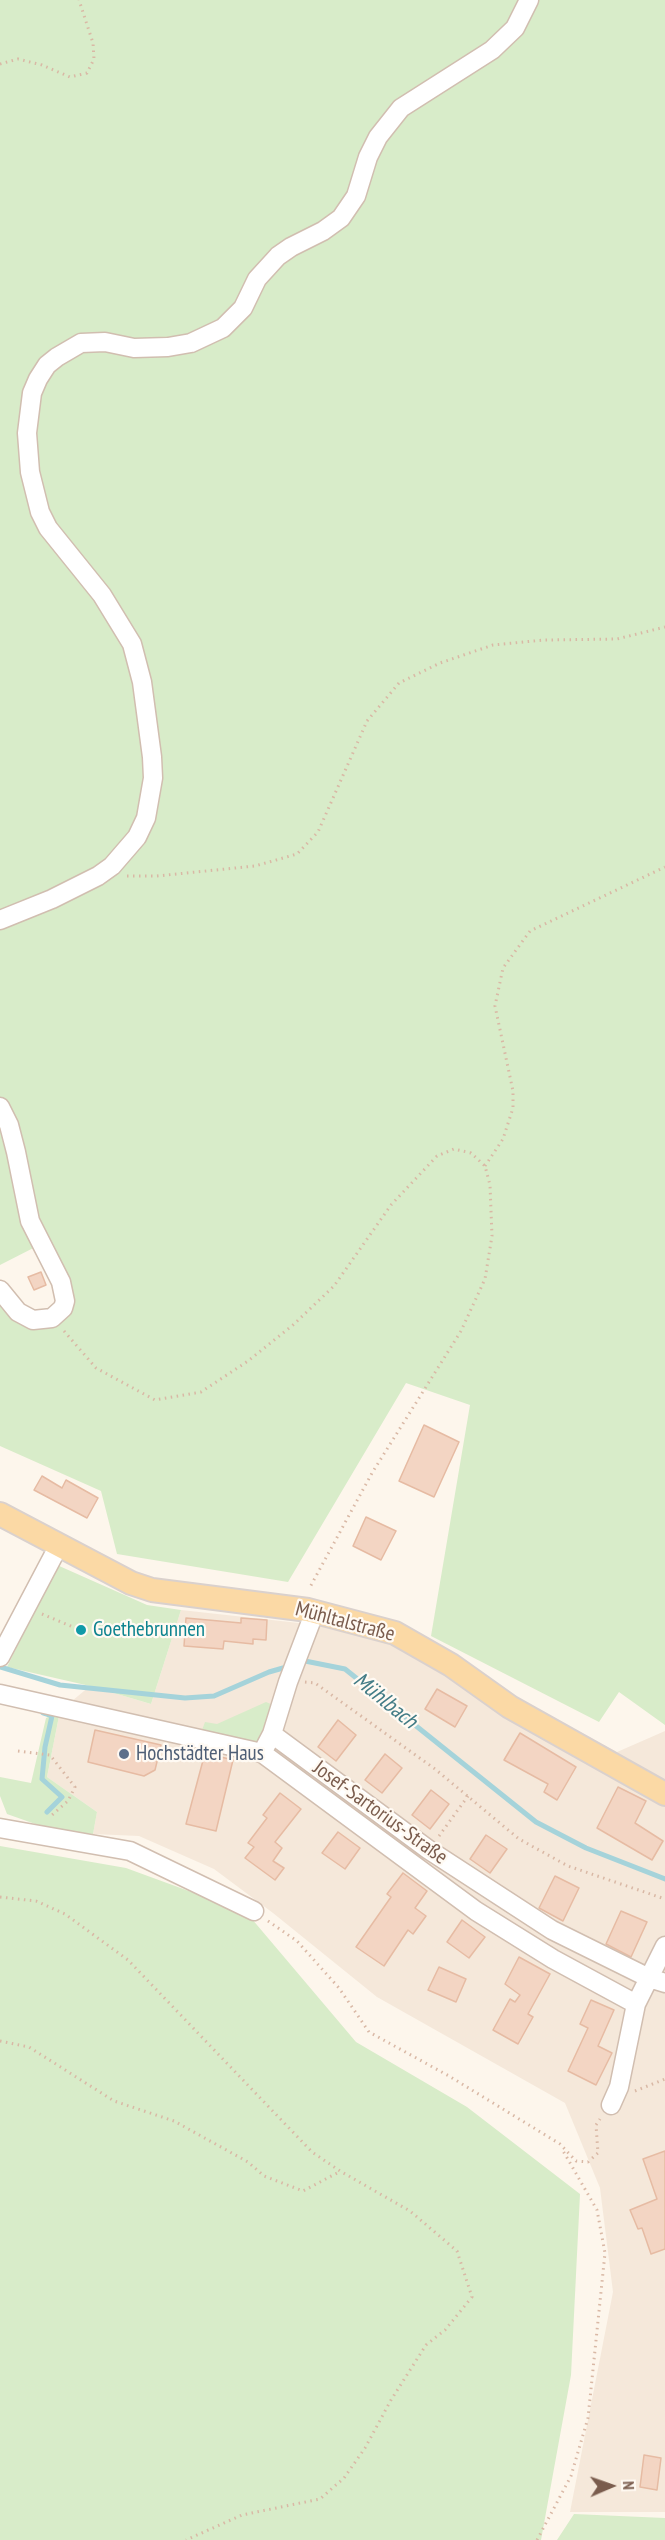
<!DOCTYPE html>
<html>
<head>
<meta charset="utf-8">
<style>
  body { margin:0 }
  #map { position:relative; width:665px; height:2540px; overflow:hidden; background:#fdf6ec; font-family:"PT Sans Narrow",sans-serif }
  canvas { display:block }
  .north { position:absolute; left:581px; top:2456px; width:60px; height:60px; -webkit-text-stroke:4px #fffaf3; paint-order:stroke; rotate:88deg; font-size:16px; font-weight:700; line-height:24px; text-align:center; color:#7a5c4d }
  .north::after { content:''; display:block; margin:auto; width:21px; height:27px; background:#7a5c4d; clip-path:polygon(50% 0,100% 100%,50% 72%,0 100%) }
</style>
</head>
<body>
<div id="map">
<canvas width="665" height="2540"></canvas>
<div class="north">N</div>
</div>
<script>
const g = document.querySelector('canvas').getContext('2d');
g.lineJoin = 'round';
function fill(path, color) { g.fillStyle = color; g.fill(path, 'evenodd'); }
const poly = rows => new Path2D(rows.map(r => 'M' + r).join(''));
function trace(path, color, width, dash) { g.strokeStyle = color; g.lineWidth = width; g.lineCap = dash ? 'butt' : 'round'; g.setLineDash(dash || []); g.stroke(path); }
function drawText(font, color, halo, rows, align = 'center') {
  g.font = font + ' "PT Sans Narrow",sans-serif'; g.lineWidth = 4.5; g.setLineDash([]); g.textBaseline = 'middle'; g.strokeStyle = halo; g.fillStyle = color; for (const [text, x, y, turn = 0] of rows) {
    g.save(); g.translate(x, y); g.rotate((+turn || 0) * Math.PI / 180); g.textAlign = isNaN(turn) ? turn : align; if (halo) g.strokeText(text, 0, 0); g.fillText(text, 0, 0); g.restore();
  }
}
fill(poly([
  [181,1610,317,1625,439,1655,617,1752,665,1731,665,2512,570,2512,613,2292,600,2188,565,2103,377,1997,273,1913,214,1869,139,1836,93,1834,97,1812,47,1777,60,1711,90,1686,151,1704]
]), '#f5e8da');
fill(poly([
  [0,0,665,0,665,1725,619,1692,599,1722,431,1636,470,1405,406,1383,288,1582,117,1554,101,1491,0,1446,0,1304,13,1318,32,1329,56,1326,71,1312,49,1240,0,1265],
  [57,1565,147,1605,181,1610,151,1704,90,1686,7,1667],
  [266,1702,273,1705,262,1741,256,1747,201,1733,205,1722,217,1724],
  [60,1711,47,1777,97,1812,93,1834,55,1831,7,1814,0,1796,0,1777,31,1783,46,1718],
  [0,1846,126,1868,246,1912,356,2042,467,2107,580,2194,571,2375,541,2540,0,2540],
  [574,2514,665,2518,665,2540,557,2540]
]), '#d8ecc9');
trace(poly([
  [299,1663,305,1661,345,1669,536,1822,586,1848,665,1879],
  [0,1667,60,1685,185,1698,214,1696,269,1672,290,1666],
  [43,1713,52,1716,45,1747,42,1779,62,1797,47,1812]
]), '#a5d3da', 5);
const building = poly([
  [41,1272,46,1285,34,1290,28,1277,41,1272],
  [424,1425,459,1442,434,1497,399,1481,424,1425],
  [42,1476,62,1488,66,1480,98,1498,87,1518,34,1490,42,1476],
  [366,1517,396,1531,381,1560,353,1546,366,1517],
  [186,1618,241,1623,241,1618,267,1620,266,1640,253,1639,253,1644,224,1641,223,1649,184,1646,186,1618],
  [437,1689,467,1706,455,1727,425,1709,437,1689],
  [338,1720,356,1735,336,1761,318,1747,338,1720],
  [95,1730,161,1745,155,1770,144,1776,88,1762,95,1730],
  [520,1733,576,1767,557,1800,544,1792,548,1784,504,1760,520,1733],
  [205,1753,233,1760,216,1831,186,1824,205,1753],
  [385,1754,402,1768,382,1793,365,1780,385,1754],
  [618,1787,646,1801,635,1823,663,1841,652,1860,597,1828,618,1787],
  [431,1790,449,1804,430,1829,412,1815,431,1790],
  [280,1793,301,1809,275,1842,282,1848,273,1861,284,1868,275,1880,245,1858,254,1847,248,1843,267,1818,263,1815,280,1793],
  [338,1832,360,1848,345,1869,322,1853,338,1832],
  [486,1835,507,1849,490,1873,470,1859,486,1835],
  [403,1873,427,1891,415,1908,426,1916,413,1934,408,1930,384,1966,356,1947,391,1897,387,1894,403,1873],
  [555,1876,579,1888,563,1921,539,1908,555,1876],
  [621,1911,647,1922,631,1957,606,1944,621,1911],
  [462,1920,485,1937,469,1958,447,1942,462,1920],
  [519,1957,550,1974,528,2014,533,2017,518,2044,493,2030,510,1999,515,2002,520,1995,505,1984,519,1957],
  [439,1967,466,1979,456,2002,428,1990,439,1967],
  [591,2000,614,2010,598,2046,612,2053,596,2085,568,2071,588,2028,580,2024,591,2000],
  [665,2151,665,2249,651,2254,642,2228,638,2229,630,2210,657,2199,643,2159,665,2151],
  [644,2455,661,2458,657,2490,640,2487,644,2455]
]);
fill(building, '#f3d5c3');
trace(building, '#e6bba3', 1.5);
const minor = poly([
  [0,920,52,899,98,876,112,866,137,837,146,818,153,778,152,757,142,682,132,644,102,595,48,528,40,512,30,472,27,433,32,393,38,379,47,365,57,357,81,343,105,342,134,348,168,347,191,343,223,328,243,308,257,279,278,256,291,247,323,231,341,218,356,196,368,157,378,137,401,108,492,50,515,28,529,0],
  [0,1107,9,1125,16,1152,30,1221,61,1282,65,1301,63,1308,52,1318,33,1320,18,1312,0,1290],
  [0,1657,59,1545],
  [0,1694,262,1753,272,1734,288,1682,315,1611],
  [272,1734,429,1850,552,1930,649,1978,665,1983],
  [262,1753,476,1911,553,1959,636,2004],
  [0,1828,130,1851,254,1911],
  [611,2105,619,2087,636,2004,665,1946]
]);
const major = poly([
  [0,1514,131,1583,152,1590,308,1610,395,1633,451,1665,510,1707,665,1794]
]);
trace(minor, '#d1beb0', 21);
trace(major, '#dad1cd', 26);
trace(poly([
  [0,64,18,59,42,65,70,77,87,73,94,59,93,43,79,0],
  [127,876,157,876,255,866,297,854,318,832,367,721,399,683,440,663,493,645,544,640,617,639,665,627],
  [485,1166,503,1139,513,1108,513,1091,495,1006,503,968,530,931,665,867],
  [64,1331,96,1368,155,1400,201,1392,248,1361,293,1325,334,1286,391,1205,437,1156,454,1149,471,1153,485,1166,490,1185,492,1236,485,1279,461,1331,372,1473,309,1589],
  [42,1614,73,1627],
  [305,1682,315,1683,435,1769,519,1839,568,1866,665,1899],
  [18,1751,50,1755,75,1787,68,1801,52,1815],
  [439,1836,468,1796],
  [0,1897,36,1901,65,1914,128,1960,312,2152,340,2171,410,2211,457,2251,472,2297,445,2330,426,2345,391,2400,365,2448,344,2478,320,2499,242,2515,186,2540],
  [268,1921,297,1941,339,1988,369,2032,449,2076,560,2144,576,2161,588,2162,598,2153,596,2125,600,2119],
  [0,2041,29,2047,114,2101,174,2121,248,2162,264,2176,303,2191,339,2172],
  [635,2091,665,2079],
  [537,2540,571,2476,588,2418,605,2253,597,2210,562,2149]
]), '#d9b8a5', 3, [1.5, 4.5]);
trace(minor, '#fff', 18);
trace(major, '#fbd9a5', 22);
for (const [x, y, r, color] of [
  [81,1630,6,"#0f9aa8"],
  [124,1754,6,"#5c6f8a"]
]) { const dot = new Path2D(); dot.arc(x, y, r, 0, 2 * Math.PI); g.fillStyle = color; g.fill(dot); trace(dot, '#fffaf3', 2); }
drawText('21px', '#7a5c4d', '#fffaf3', [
  ["Mühltalstraße",345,1622,15],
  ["Josef-Sartorius-Straße",380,1813,36]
]);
drawText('21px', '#0d838f', '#fffaf3', [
  ["Goethebrunnen",93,1630]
], 'left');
drawText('21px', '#4e5e75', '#fffaf3', [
  ["Hochstädter Haus",136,1754]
], 'left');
drawText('italic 22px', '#437c86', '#fffaf3', [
  ["Mühlbach",385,1701,39]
]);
</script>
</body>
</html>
